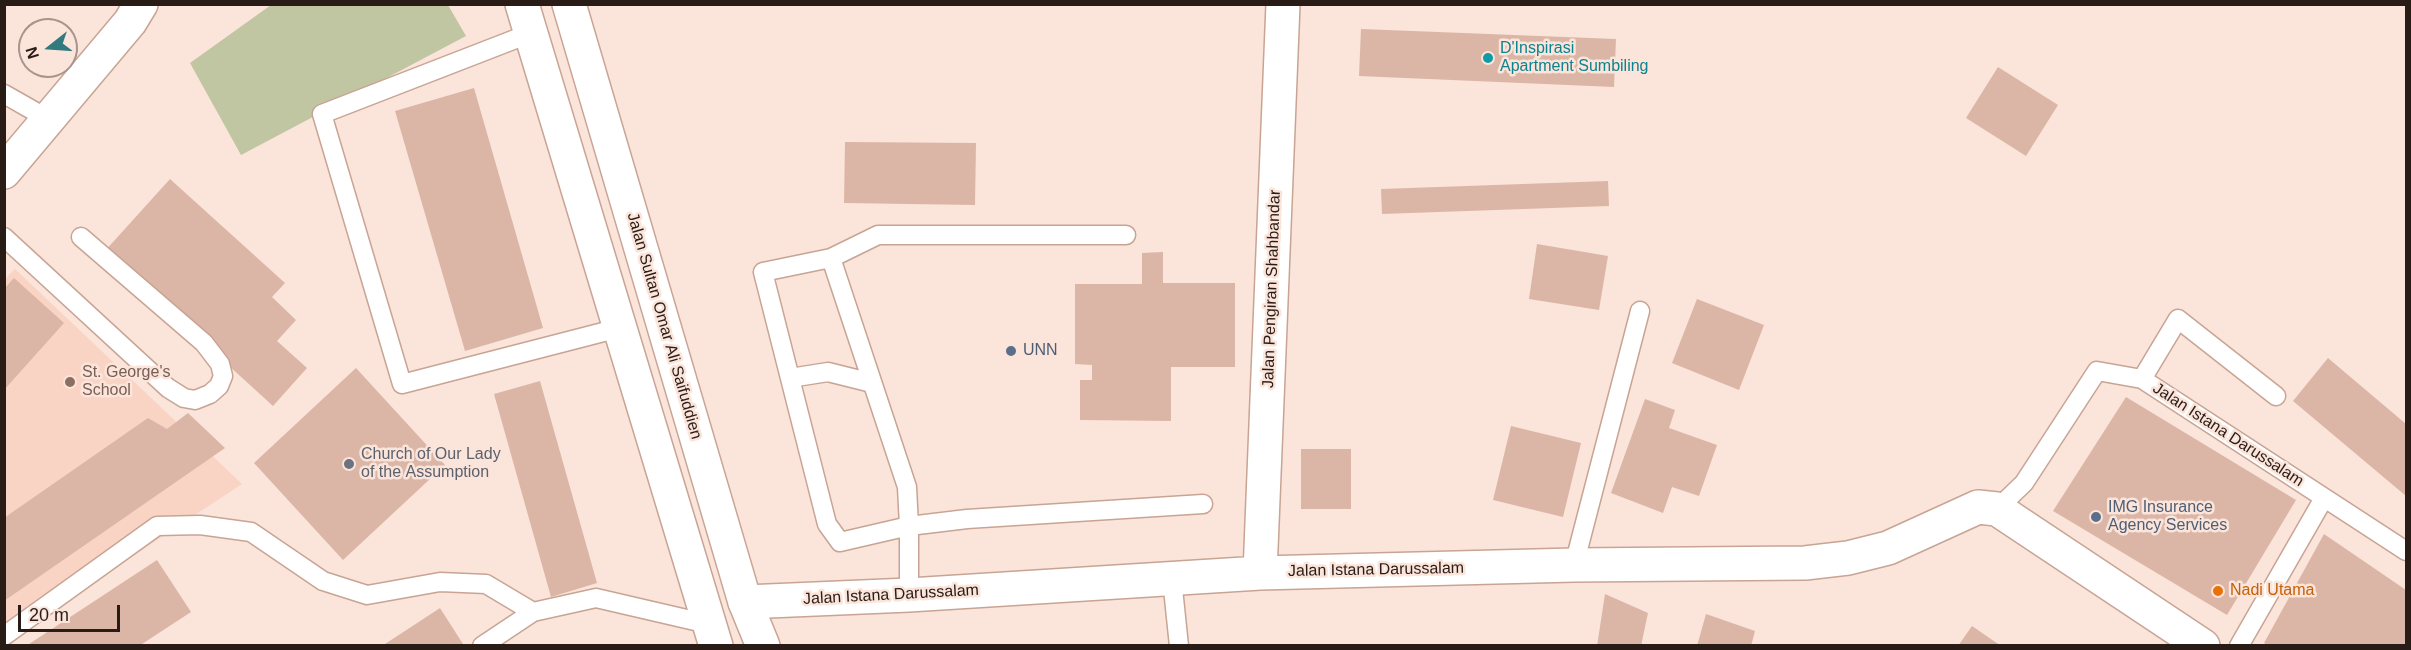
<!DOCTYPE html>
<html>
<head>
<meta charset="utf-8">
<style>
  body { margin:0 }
  #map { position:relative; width:2411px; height:650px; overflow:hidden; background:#fbe4da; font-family:Arial,sans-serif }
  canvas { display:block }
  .frame { position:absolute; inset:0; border:6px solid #291c16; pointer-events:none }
  .north { position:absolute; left:18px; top:18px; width:60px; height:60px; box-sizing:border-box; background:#fbe4da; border:2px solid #a7948c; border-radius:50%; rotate:253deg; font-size:16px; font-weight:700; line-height:24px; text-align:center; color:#291c16 }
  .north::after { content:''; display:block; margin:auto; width:21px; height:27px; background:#317a7d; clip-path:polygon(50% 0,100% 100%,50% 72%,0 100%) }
  .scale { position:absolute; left:18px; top:605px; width:102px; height:27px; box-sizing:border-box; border:3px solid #291c16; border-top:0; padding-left:8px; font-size:18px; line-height:21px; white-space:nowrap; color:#291c16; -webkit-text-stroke:4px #fbe4da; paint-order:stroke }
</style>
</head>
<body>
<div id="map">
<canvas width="2411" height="650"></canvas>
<div class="frame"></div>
<div class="north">N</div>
<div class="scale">20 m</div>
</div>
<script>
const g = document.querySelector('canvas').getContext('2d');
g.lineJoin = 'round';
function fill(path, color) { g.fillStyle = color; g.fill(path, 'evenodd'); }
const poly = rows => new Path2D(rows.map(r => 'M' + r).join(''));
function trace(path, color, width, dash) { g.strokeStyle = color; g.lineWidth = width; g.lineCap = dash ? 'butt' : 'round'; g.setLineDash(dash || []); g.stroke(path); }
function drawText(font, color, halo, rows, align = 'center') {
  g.font = font + ' Arial,sans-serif'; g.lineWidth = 5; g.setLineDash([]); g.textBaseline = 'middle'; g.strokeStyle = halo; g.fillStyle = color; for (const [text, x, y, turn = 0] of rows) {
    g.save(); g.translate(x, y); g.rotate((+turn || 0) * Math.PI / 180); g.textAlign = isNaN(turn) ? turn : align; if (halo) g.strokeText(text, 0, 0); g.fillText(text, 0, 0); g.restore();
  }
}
fill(poly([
  [15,269,242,484,5,640,4,280]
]), '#f9d4c4');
fill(poly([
  [271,5,448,5,466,36,241,155,190,63]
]), '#c0c6a1');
fill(poly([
  [1361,29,1616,39,1614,87,1359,76],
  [1998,67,2058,105,2026,156,1966,118],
  [474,88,543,328,465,351,395,111],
  [845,142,976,143,975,205,844,203],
  [170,179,285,283,272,297,296,320,277,341,307,368,273,406,104,252],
  [1608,181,1609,206,1382,214,1381,189],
  [1537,244,1608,256,1599,310,1529,299],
  [1163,252,1163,283,1235,283,1235,367,1171,367,1171,421,1080,420,1080,380,1092,380,1092,365,1075,364,1075,284,1142,284,1142,253],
  [14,278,64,323,4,390,4,289],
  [1697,299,1764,325,1739,390,1672,363],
  [2328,358,2406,424,2406,496,2293,401],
  [356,368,445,465,343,560,254,463],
  [540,381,597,583,551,597,494,394],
  [2126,397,2296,500,2227,615,2053,511],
  [1645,399,1675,410,1669,428,1717,445,1699,496,1672,487,1663,513,1611,493],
  [188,413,225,448,4,601,4,518,148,418,167,429],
  [1511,426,1581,443,1563,517,1493,500],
  [1301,449,1351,449,1351,509,1301,509],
  [2324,534,2406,590,2406,646,2269,646,2264,643],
  [157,560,191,612,139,646,26,646],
  [1605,594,1648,613,1641,646,1597,646],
  [440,608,463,644,460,646,382,646],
  [1706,614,1755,631,1751,646,1697,646],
  [1972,626,2001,646,1958,646]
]), '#dbb6a6');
const service = poly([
  [531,33,322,114,402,384,619,328],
  [4,94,48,119],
  [4,237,168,388,184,398,195,400,210,394,219,386,223,376,220,364,204,343,81,237],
  [831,258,907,487,909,526,840,542,827,524,763,272,831,258,878,235,1126,235],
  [790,378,828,372,872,383],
  [2142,379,2178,319,2276,396],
  [1997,509,2024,483,2097,371,2142,379,2406,551],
  [1574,565,1640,311],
  [1172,579,1179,646],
  [909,595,909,526,967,519,1203,504],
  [4,636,157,526,200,525,251,532,323,581,367,595,440,582,486,584,533,612],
  [482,646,533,612,596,598,708,624],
  [2239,646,2324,498]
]);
const minor = poly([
  [1260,573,1283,4],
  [745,602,909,595,1260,573,1574,565,1805,563,1848,558,1888,548,1978,507,1997,509,2203,646]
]);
const tertiary = poly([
  [4,172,130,22,141,4]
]);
const primary = poly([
  [522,4,716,646],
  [569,4,745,602,763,646]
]);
trace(service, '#c8a494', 21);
trace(minor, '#c8a494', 36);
trace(tertiary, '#c8a494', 36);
trace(primary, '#c8a494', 36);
trace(service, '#fff', 18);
trace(minor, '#fff', 33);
trace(tertiary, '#fff', 33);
trace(primary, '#fff', 33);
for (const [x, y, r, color] of [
  [1488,58,6,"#0f9aa8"],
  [1011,351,6,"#5c6f8a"],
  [70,382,6,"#8d6e63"],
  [349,464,6,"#6b7280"],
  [2096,517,6,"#5c6f8a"],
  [2218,591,6,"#e8710a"]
]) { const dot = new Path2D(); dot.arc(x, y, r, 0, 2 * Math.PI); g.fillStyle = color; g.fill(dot); trace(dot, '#fbe4da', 2); }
drawText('16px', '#0d838f', '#fbe4da', [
  ["D'Inspirasi",1500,49],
  ["Apartment Sumbiling",1500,67]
], 'left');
drawText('16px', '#291c16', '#fbe4da', [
  ["Jalan Pengiran Shahbandar",1272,289,-88],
  ["Jalan Sultan Omar Ali Saifuddien",664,326,74],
  ["Jalan Istana Darussalam",2228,435,33],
  ["Jalan Istana Darussalam",1376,570,-1],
  ["Jalan Istana Darussalam",891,595,-3]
]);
drawText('16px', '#4e5e75', '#fbe4da', [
  ["UNN",1023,351],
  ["IMG Insurance",2108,508],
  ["Agency Services",2108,526]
], 'left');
drawText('16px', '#785e54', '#fbe4da', [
  ["St. George's",82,373],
  ["School",82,391]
], 'left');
drawText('16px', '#5b616d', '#fbe4da', [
  ["Church of Our Lady",361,455],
  ["of the Assumption",361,473]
], 'left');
drawText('16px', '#c56008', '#fbe4da', [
  ["Nadi Utama",2230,591]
], 'left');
</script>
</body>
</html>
